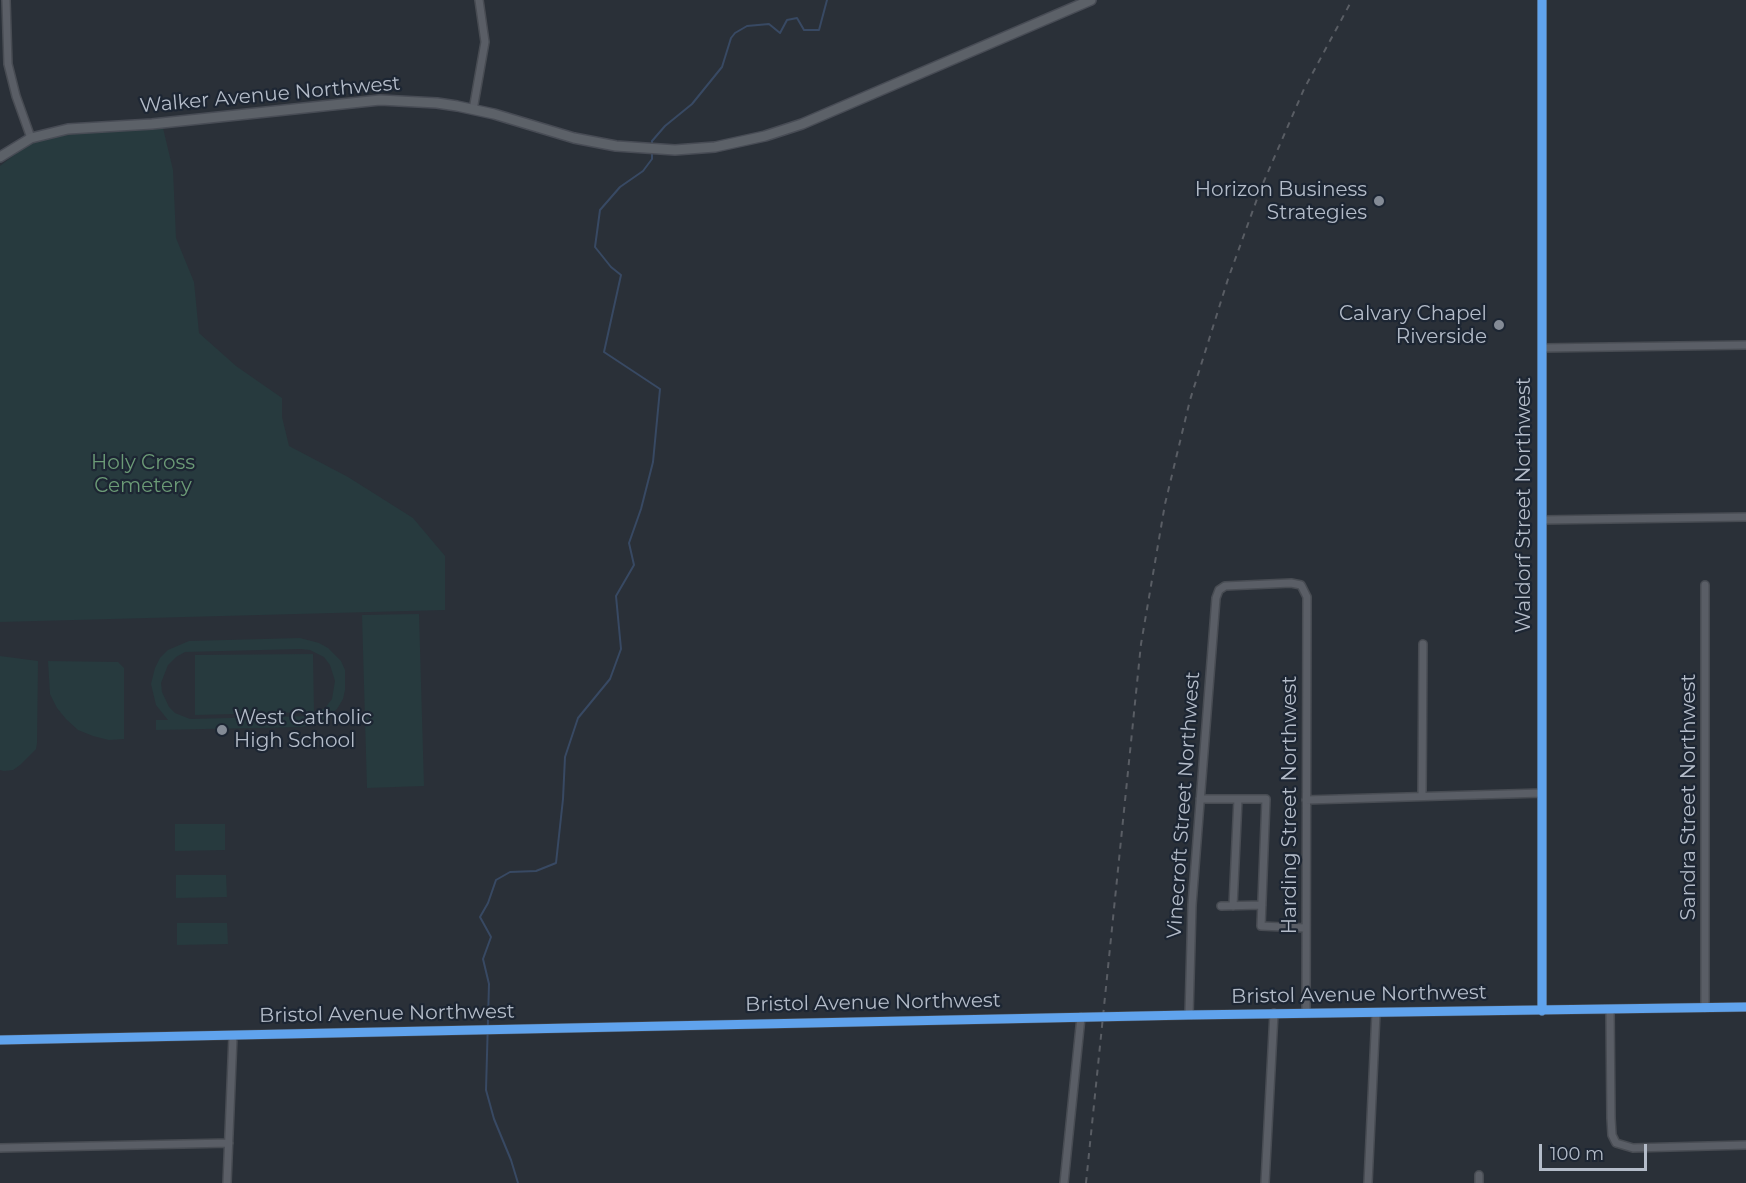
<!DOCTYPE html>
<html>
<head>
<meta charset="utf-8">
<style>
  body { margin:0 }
  #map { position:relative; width:1746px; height:1183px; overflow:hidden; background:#2a3038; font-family:Montserrat,sans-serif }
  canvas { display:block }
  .scale { position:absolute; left:1539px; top:1144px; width:108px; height:27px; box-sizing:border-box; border:3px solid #b4bcc9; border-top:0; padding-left:8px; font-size:18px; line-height:21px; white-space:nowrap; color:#b4bcc9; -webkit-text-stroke:4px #1d2633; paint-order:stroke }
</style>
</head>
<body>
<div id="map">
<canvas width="1746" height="1183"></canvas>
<div class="scale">100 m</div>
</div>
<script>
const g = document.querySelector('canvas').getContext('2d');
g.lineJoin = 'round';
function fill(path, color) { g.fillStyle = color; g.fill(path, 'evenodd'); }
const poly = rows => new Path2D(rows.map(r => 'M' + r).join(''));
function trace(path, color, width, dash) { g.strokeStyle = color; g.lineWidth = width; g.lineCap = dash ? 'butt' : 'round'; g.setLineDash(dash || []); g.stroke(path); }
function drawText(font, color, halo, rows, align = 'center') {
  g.font = font + ' Montserrat,sans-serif'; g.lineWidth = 4.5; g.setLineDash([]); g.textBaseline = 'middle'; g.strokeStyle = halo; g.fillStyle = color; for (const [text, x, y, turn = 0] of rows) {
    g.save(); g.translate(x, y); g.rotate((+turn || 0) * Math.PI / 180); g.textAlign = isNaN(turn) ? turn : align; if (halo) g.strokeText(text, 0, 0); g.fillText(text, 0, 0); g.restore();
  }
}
fill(poly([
  [163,128,173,170,176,238,194,282,199,333,236,366,282,398,282,417,289,446,348,477,413,518,445,556,445,610,0,622,0,166,27,145,49,138,93,131],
  [419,614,424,786,367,788,362,615],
  [300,638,319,643,328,648,341,661,345,670,345,690,343,699,337,709,318,724,302,727,156,730,156,720,168,720,156,705,151,684,155,668,160,658,168,650,189,641],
  [301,649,310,650,324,657,330,665,335,681,332,699,325,708,311,716,190,719,175,713,169,707,162,692,161,683,168,665,176,657,185,652],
  [313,654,314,712,195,715,195,655],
  [0,656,38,661,37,743,36,749,20,765,13,770,4,771,0,770],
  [48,661,118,662,124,668,124,739,109,740,93,736,78,730,66,719,57,708,50,694],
  [175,824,225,824,225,850,175,851],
  [176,875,226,875,227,897,176,898],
  [177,923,227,923,228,944,177,945]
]), '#273a3e');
trace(poly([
  [652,147,652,141,665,126,692,104,722,67,731,38,735,33,747,26,769,24,780,33,787,20,797,18,804,30,819,30,827,0],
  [518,1183,511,1160,494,1119,486,1090,489,984,483,959,491,937,480,917,488,903,496,880,510,872,536,871,556,863,563,799,565,757,578,718,610,679,621,649,616,596,634,565,629,543,641,509,653,462,660,389,604,352,621,275,611,267,595,247,600,210,620,187,643,171,652,159,652,152]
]), '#384963', 2);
const minor = poly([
  [6,0,8,64,16,96,31,138],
  [1542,0,1542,1011],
  [473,110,485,42,479,0],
  [1543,348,1746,345],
  [1542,520,1746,517],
  [1705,585,1705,1008],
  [1422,795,1423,644],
  [1200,799,1266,799,1261,926,1305,928],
  [1306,800,1542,793],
  [1221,906,1262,905],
  [1233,906,1238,799],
  [1610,1009,1611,1118,1612,1135,1616,1143,1633,1148,1746,1145],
  [1189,1015,1192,905,1216,598,1219,590,1225,586,1291,583,1301,585,1307,597,1306,1013],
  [0,1040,1189,1015,1746,1007],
  [0,1148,229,1143],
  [1479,1175,1479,1183],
  [227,1183,233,1036],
  [1064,1183,1081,1017],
  [1265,1183,1274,1013],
  [1368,1183,1376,1013]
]);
const major = poly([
  [0,157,31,138,68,129,152,124,380,100,437,103,457,106,494,114,574,138,616,146,675,150,715,147,765,136,802,124,1091,0]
]);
trace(minor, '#484c53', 10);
trace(major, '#484c55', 12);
trace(minor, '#5a5e66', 7);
trace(major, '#5c6168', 9);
trace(poly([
  [1086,1183,1141,644,1165,504,1190,400,1228,279,1261,188,1304,89,1352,0]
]), '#595d64', 2, [6, 6]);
trace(poly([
  [1542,0,1542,1011],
  [0,1040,1189,1015,1746,1007]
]), '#60a3ed', 9);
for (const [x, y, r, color] of [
  [1379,201,6,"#848b96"],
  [1499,325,6,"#848b96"],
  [222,730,6,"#848b96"]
]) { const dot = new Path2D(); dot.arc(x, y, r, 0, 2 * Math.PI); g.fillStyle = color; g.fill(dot); trace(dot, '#1d2633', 2); }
drawText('20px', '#b4bcc9', '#1d2633', [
  ["Walker Avenue Northwest",270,95,-5],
  ["Waldorf Street Northwest",1524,505,-90],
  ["Sandra Street Northwest",1689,797,-90],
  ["Vinecroft Street Northwest",1184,805,-86],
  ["Harding Street Northwest",1290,805,-90],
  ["Bristol Avenue Northwest",1359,995,-1],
  ["Bristol Avenue Northwest",873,1003,-1],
  ["Bristol Avenue Northwest",387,1014,-1]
]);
drawText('20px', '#b4bcc9', '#1d2633', [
  ["Horizon Business",1367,190],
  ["Strategies",1367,213],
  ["Calvary Chapel",1487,314],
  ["Riverside",1487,337],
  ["West Catholic",234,718,"left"],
  ["High School",234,741,"left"]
], 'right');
drawText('20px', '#6b9a76', '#1d2633', [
  ["Holy Cross",143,463],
  ["Cemetery",143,486]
]);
</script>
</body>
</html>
